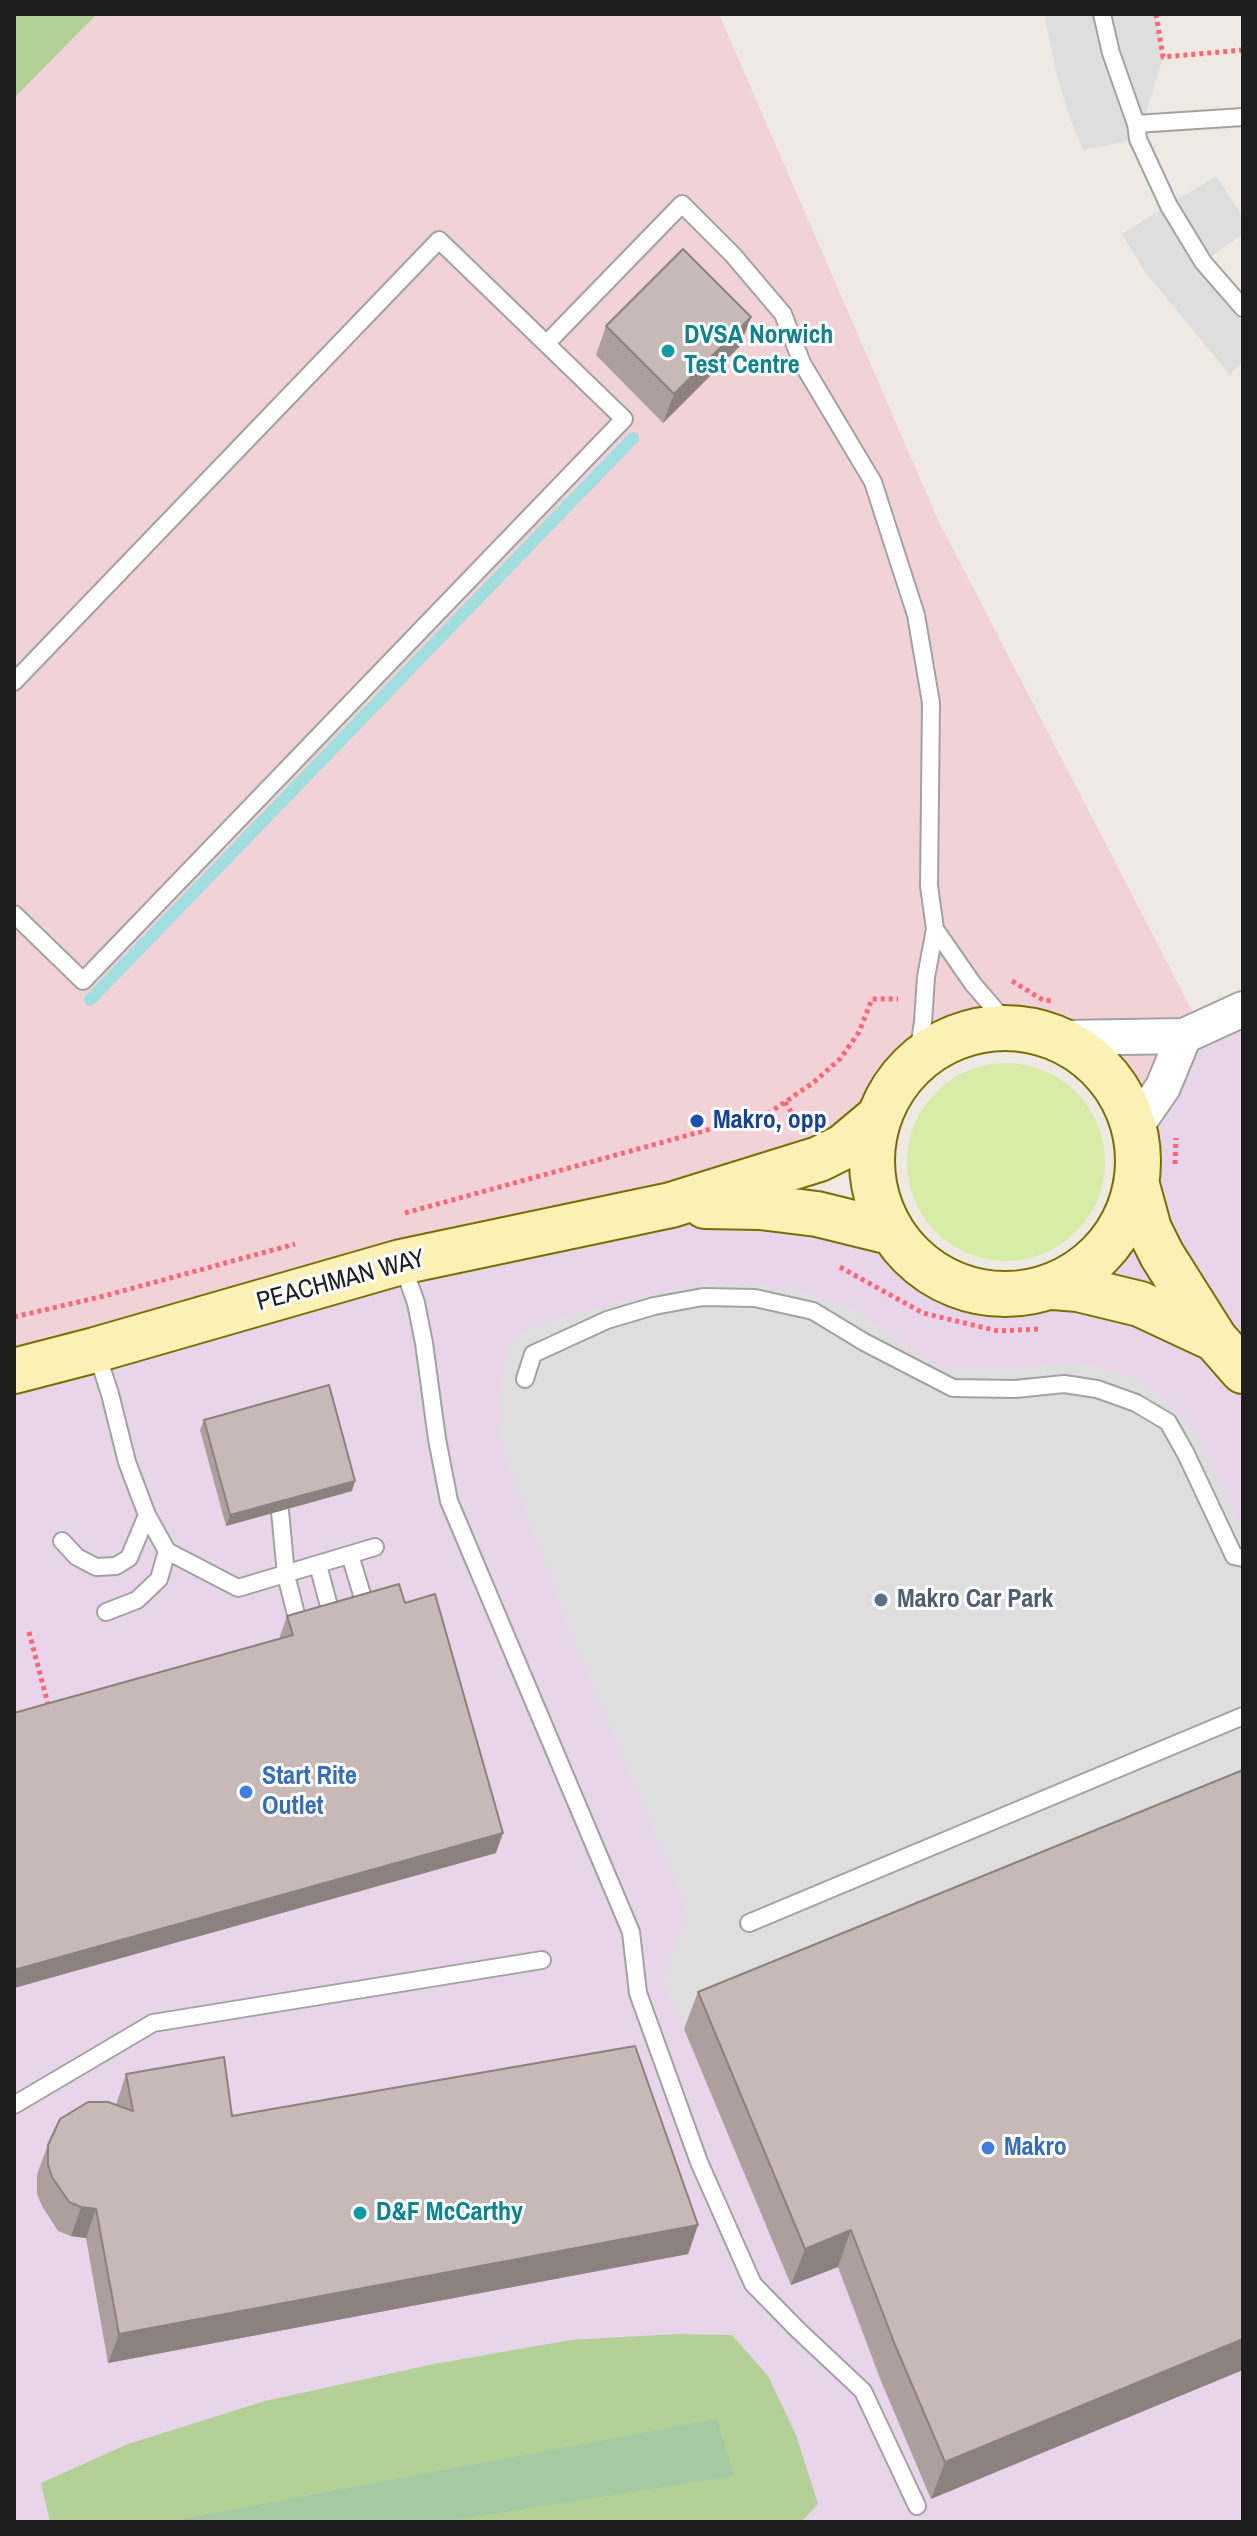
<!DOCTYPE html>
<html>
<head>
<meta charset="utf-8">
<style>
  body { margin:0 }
  #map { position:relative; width:1257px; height:2536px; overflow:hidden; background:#efe9e3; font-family:"Archivo Narrow",sans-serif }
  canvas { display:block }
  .frame { position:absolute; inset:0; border:16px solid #1e1e1e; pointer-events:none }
</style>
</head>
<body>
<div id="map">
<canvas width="1257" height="2536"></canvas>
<div class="frame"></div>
</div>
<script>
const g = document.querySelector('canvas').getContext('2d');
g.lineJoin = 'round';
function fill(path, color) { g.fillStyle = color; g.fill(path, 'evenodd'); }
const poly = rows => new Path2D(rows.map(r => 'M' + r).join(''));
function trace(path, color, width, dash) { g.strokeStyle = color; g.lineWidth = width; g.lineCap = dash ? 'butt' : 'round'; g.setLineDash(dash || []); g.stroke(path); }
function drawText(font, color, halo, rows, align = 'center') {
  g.font = font + ' "Archivo Narrow",sans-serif'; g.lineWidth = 6; g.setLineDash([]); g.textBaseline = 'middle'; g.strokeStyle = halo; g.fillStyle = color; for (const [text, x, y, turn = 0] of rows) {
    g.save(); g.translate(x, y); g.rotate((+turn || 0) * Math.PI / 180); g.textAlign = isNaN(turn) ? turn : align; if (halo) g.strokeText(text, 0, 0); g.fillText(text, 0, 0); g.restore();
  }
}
fill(poly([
  [14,14,719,14,938,520,1201,1028,1136,1126,1108,1075,1063,1038,1011,1028,961,1037,917,1060,880,1116,819,1159,14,1371]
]), '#f1d2d7');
fill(poly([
  [1243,1008,1243,2522,14,2522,14,1371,671,1205,886,1231,927,1269,964,1288,984,1293,1004,1295,1053,1287,1087,1268,1119,1232,1137,1185,1136,1126,1184,1036]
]), '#e8d5e9');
fill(poly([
  '907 1162a99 99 0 1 1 198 0a99 99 0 1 1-198 0Z'
]), '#d7eca7');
fill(poly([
  [14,14,97,14,14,98],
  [676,2334,732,2335,768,2376,796,2435,818,2504,801,2522,50,2522,41,2483,128,2444,265,2401,434,2364,571,2340]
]), '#b3d196');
fill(poly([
  [717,2419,734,2476,441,2522,183,2522,183,2519]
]), '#a5c9a3');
fill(poly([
  [1044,14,1156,14,1163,57,1138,139,1083,150,1070,119,1057,76],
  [1216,176,1243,217,1243,234,1204,262,1243,308,1243,361,1230,375,1145,272,1122,234],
  [710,1283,756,1284,801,1292,850,1308,917,1354,946,1367,1013,1369,1064,1363,1099,1367,1134,1379,1163,1396,1185,1419,1205,1449,1243,1534,1243,1802,684,2029,663,1981,687,1908,570,1630,503,1449,500,1413,502,1376,509,1344,533,1327,643,1296]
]), '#dedede');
trace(poly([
  [90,1000,633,438]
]), '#a1dedf', 12);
const lane = poly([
  [1102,14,1111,53,1136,124],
  [1243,117,1136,124,1138,139,1169,206,1203,262,1243,308],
  [547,343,682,204,733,255,783,314,802,363,873,482,916,615,931,703,929,886,935,929,926,977,923,1022,917,1060],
  [14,682,439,240,624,419,83,981,14,914],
  [935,929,973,984,1011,1028],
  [402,1263,416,1303,424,1343,437,1439,449,1501,631,1932,638,1993,699,2162,753,2284,798,2330,863,2391,917,2506],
  [96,1351,110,1394,127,1462,147,1515,167,1551,159,1579,137,1600,106,1612],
  [525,1379,533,1354,607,1320,654,1306,703,1297,755,1298,813,1311,864,1342,953,1388,1015,1389,1064,1384,1097,1389,1136,1403,1168,1422,1186,1454,1234,1556,1243,1558],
  [280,1511,286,1575,300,1630],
  [62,1541,77,1557,96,1567,116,1566,129,1558,147,1515],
  [167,1551,238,1588,375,1547],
  [350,1555,367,1611],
  [318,1565,333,1621],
  [749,1923,1243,1716],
  [14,2105,153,2023,542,1960]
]);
const street = poly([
  [1063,1038,1184,1036,1243,1009],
  [1136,1126,1163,1087,1184,1036]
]);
const secondary = poly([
  '872 1161a133 133 0 1 1 266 0a133 133 0 1 1-266 0Z',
  [1137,1185,1149,1229,1162,1255,1215,1339,1243,1371],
  [705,1206,760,1207,817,1214,886,1231],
  [1053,1287,1078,1289,1140,1304,1215,1339],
  [14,1371,95,1350,401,1262,671,1205,819,1159,843,1147,880,1116]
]);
trace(lane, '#a2a2a2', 20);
trace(street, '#a2a2a2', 38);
trace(secondary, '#7a6e00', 48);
trace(poly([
  [1156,14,1163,57,1243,50],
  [1012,981,1043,1000,1053,1001],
  [785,1102,797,1122],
  [1175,1164,1176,1138],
  [405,1213,769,1113,814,1082,840,1059,859,1032,872,999,898,999],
  [840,1267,923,1313,998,1331,1040,1329],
  [14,1317,104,1296,295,1244],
  [29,1632,49,1708]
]), '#ff6575', 5, [4, 4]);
trace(lane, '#fff', 16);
trace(street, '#fff', 34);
trace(secondary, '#fcf1b4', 44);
fill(poly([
  [751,317,740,346,663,423,596,355,606,326],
  [204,1420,352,1491,226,1526,200,1430],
  [405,1603,496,1853,14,1988,14,1713,280,1638,280,1636,287,1616],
  [1243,1770,931,2499,881,2381,838,2267,791,2285,684,2029,698,1992],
  [126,2074,232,2116,698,2225,688,2254,108,2363,86,2238,71,2236,58,2231,42,2206,37,2194,37,2174,48,2145,116,2105]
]), '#aba09d');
fill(poly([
  [751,317,740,346,663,423,674,394],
  [355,1481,352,1491,226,1526,230,1515],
  [503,1833,496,1853,14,1988,14,1970],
  [81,2207,96,2209,86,2238,71,2236],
  [698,2225,688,2254,108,2363,119,2334],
  [851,2230,838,2267,791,2285,805,2249],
  [1243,2339,1243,2370,931,2499,945,2462]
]), '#8b827f');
const building = poly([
  [683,249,751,317,674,394,606,326,683,249],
  [329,1385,355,1481,230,1515,204,1420,329,1385],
  [399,1584,405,1603,435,1594,503,1833,14,1970,14,1713,293,1635,287,1616,399,1584],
  [1243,1770,1243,2339,945,2462,895,2345,851,2230,805,2249,698,1992,1243,1770],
  [635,2046,698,2225,119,2334,96,2209,81,2207,69,2202,52,2177,48,2165,48,2145,60,2119,88,2102,108,2102,133,2111,126,2074,224,2057,232,2116,635,2046]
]);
fill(building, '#c7bab6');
trace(building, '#8b827f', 2);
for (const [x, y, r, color] of [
  [668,351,8,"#0f9aa8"],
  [697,1121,8,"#1a4fb4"],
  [881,1600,8,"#5c6f8a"],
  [246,1792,8,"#3f7fe0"],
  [988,2148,8,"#3f7fe0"],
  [360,2213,8,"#0f9aa8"]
]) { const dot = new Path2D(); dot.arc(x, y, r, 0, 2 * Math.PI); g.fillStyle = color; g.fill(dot); trace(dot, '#fff', 3); }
drawText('bold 26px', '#0d838f', '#fff', [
  ["DVSA Norwich",684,336],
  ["Test Centre",684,366],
  ["D&F McCarthy",376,2213]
], 'left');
drawText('bold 26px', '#164399', '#fff', [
  ["Makro, opp",713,1121]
], 'left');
drawText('26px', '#1e1e1e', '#fff', [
  ["PEACHMAN WAY",341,1281,-15]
]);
drawText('bold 26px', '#4e5e75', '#fff', [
  ["Makro Car Park",897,1600]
], 'left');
drawText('bold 26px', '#366cbe', '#fff', [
  ["Start Rite",262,1777],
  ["Outlet",262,1807],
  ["Makro",1004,2148]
], 'left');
</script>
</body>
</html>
